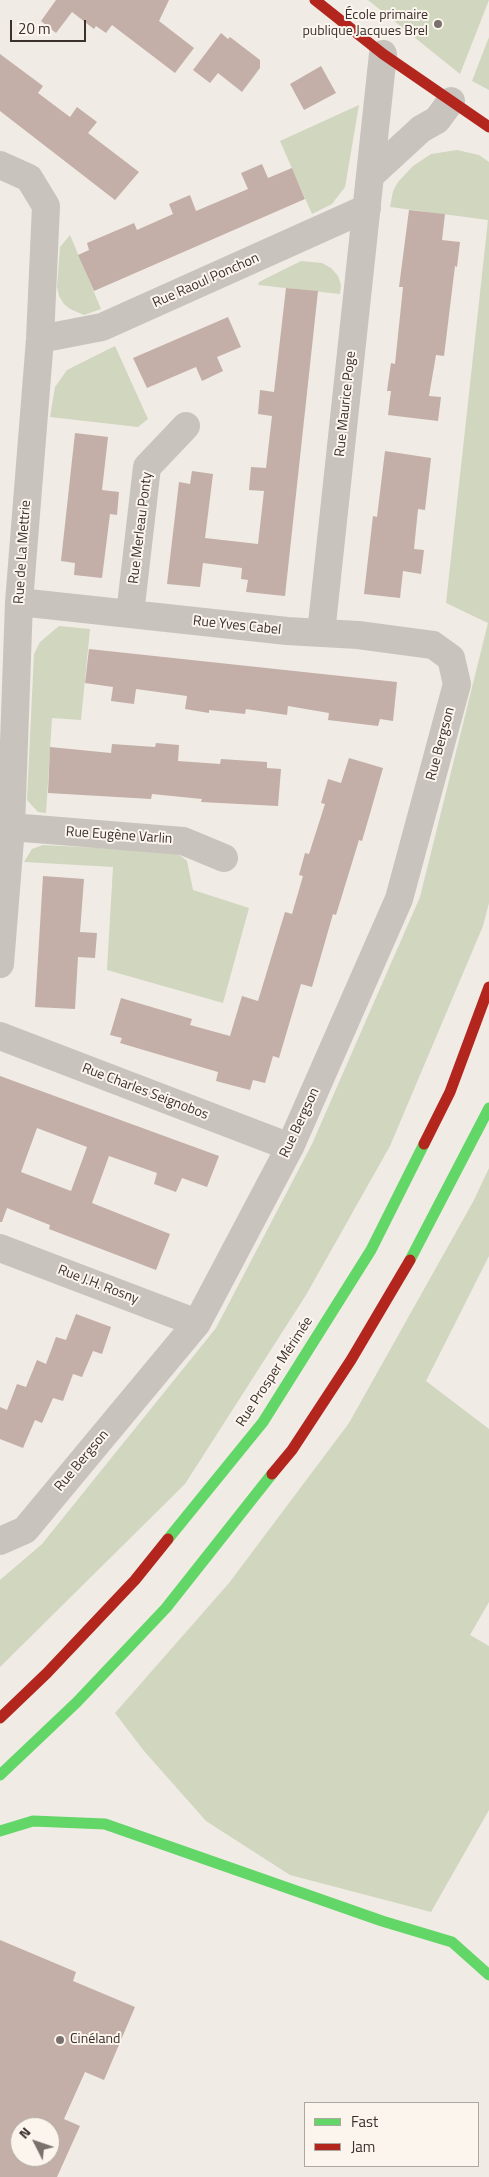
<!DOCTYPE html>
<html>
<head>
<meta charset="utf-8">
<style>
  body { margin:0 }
  #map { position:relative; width:489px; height:2177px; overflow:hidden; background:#f0ebe5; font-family:"Titillium Web",sans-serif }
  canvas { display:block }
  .legend { position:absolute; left:304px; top:2102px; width:175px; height:65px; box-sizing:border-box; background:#fbf5ee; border:1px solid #aea6a0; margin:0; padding:6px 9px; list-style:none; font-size:15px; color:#3b302b }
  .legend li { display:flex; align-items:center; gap:10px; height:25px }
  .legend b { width:25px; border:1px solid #aea6a0 }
  .north { position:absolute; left:10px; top:2117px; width:50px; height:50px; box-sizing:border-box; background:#fbf5ee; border:1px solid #aea6a0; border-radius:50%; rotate:311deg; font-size:14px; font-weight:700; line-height:20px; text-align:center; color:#3b302b }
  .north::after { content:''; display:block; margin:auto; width:18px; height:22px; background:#7a716c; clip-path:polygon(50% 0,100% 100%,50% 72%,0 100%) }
  .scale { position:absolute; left:10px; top:20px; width:76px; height:22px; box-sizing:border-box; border:2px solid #3b302b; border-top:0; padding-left:6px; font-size:15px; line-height:18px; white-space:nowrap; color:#3b302b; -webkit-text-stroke:4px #fbf5ee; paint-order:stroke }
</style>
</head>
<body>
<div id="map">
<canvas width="489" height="2177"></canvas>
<ul class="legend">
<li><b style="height:6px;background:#63d668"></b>Fast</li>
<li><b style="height:6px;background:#b3261e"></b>Jam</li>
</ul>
<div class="north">N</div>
<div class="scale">20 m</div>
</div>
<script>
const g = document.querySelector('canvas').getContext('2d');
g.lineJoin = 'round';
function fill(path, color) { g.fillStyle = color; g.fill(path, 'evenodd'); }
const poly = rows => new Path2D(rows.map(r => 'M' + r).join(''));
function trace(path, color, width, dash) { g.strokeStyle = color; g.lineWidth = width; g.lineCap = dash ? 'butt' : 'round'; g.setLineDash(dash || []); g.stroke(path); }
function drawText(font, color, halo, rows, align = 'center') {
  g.font = font + ' "Titillium Web",sans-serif'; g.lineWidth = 4; g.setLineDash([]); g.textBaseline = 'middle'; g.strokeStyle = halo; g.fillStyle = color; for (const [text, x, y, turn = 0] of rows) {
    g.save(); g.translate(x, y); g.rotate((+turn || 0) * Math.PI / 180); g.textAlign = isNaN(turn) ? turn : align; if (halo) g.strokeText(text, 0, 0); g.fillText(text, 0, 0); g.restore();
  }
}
fill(poly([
  [368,0,489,0,460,74],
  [489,37,489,90,472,81],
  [359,105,345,187,332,204,312,214,280,141],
  [457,150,479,155,489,162,489,903,483,926,390,1146,306,1295,185,1484,0,1667,0,1580,42,1544,216,1328,312,1144,420,897,488,623,446,603,488,220,390,207,393,191,398,182,413,166,431,154],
  [70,235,101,309,84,315,70,309,64,304,59,296,57,287,60,247],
  [301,261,322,263,331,268,338,276,341,285,340,294,258,285,259,282],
  [115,346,148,419,138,427,50,417,55,387,67,370],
  [59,626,90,629,81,720,52,718,46,813,38,812,27,800,34,654,40,642],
  [43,845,176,852,187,861,193,890,249,908,223,1003,107,970,113,867,24,862,32,849],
  [489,1168,489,1256,426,1381,489,1429,489,1602,470,1635,489,1646,489,1810,431,1912,290,1875,206,1821,144,1751,115,1713,229,1583,349,1423,474,1200]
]), '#d1d6bf');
fill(poly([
  [56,0,169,0,159,21,194,48,175,73,112,25,106,33,96,26,94,29,72,12,56,33,41,21],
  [221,33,228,39,230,37,260,60,260,68,242,92,218,73,210,83,193,70],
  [0,54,43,86,38,93,70,117,77,107,97,122,88,133,139,172,115,200,0,111],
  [321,66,336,93,304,110,290,84],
  [262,164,268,178,292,168,305,199,94,291,78,255,89,250,87,243,134,223,137,230,173,214,169,204,190,195,196,211,248,189,241,173],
  [409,210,445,214,442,240,460,242,457,267,455,266,444,356,436,355,429,396,441,397,438,421,388,415,391,391,387,391,391,363,395,364,403,287,399,287],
  [286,288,318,291,285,596,246,592,248,580,241,579,242,568,203,563,200,587,167,584,179,482,190,484,192,471,213,474,205,538,258,544,264,491,249,490,250,478,251,467,266,468,272,416,258,414,260,390,274,392],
  [228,317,241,347,217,357,223,371,202,381,196,367,147,388,133,358],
  [75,433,108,437,102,490,119,492,117,515,110,514,102,578,74,575,75,563,61,561],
  [385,451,431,458,425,510,418,509,414,549,424,550,421,574,403,571,400,598,364,594,373,516,377,517],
  [89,649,397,682,393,721,380,719,378,726,328,720,329,713,288,706,287,715,246,709,245,714,209,710,209,713,185,709,187,696,136,689,134,704,111,701,113,687,85,683],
  [156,743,179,745,178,761,220,764,221,759,267,762,267,768,281,769,278,806,201,802,202,799,152,794,151,799,48,793,50,747,111,753,112,744,155,747],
  [349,758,383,768,369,817,362,841,359,840,336,915,333,914,312,987,301,984,279,1058,273,1056,265,1083,253,1080,250,1090,216,1081,218,1072,120,1043,122,1038,110,1035,121,998,192,1019,190,1025,230,1036,242,996,258,1001,285,912,292,914,303,876,299,875,305,853,309,854,325,804,321,803,328,779,341,783],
  [43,876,84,879,80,932,97,933,95,958,78,957,75,1009,35,1007],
  [0,1076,219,1156,207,1187,182,1178,176,1192,154,1184,157,1173,109,1156,92,1203,170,1234,156,1270,49,1229,50,1225,7,1208,2,1222,0,1222],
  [37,1128,87,1147,71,1191,21,1172],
  [76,1314,111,1327,102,1354,93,1351,82,1377,73,1374,63,1401,53,1398,42,1423,35,1420,23,1448,0,1439,0,1407,7,1410,17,1384,26,1387,37,1360,46,1364,56,1337,66,1340],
  [0,1940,76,1972,73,1981,135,2007,104,2080,85,2072,64,2119,80,2126,57,2177,0,2177],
  [20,2127,50,2127,50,2157,20,2157]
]), '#c3afa7');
trace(poly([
  [0,165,29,178,46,206,40,339,19,602,11,827,0,964],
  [370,176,421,129,437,120,451,101],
  [40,339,102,327,367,208],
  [130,614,147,467,186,426],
  [321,633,383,54],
  [11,827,183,841,224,858],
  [0,1036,290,1147],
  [0,1248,197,1323],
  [0,1541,25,1530,197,1323,290,1147,399,899,457,684,451,658,433,645,358,635,287,631,19,602]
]), '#c9c3be', 28);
trace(poly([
  [410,1260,489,1108],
  [168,1539,263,1422,371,1250,424,1144],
  [0,1775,77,1702,166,1608,272,1474],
  [0,1831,33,1821,105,1824,382,1921,452,1942,489,1975]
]), '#63d668', 11);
trace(poly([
  [315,0,383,54,489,127],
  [424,1144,450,1092,489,987],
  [272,1474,292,1450,351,1360,410,1260],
  [0,1718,47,1673,135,1580,168,1539]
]), '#b3261e', 11);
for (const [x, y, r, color] of [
  [438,24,5,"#7a716c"],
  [60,2040,5,"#7a716c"]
]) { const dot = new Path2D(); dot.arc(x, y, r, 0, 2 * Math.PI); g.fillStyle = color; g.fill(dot); trace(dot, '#fbf5ee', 2); }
drawText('14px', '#3b302b', '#fbf5ee', [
  ["École primaire",428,16],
  ["publique Jacques Brel",428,32],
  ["Cinéland",70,2040,"left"]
], 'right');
drawText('14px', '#3b302b', '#fbf5ee', [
  ["Rue Raoul Ponchon",206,281,-24],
  ["Rue Maurice Poge",346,404,-84],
  ["Rue Merleau Ponty",141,528,-83],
  ["Rue de La Mettrie",23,552,-86],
  ["Rue Yves Cabel",237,626,6],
  ["Rue Bergson",441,744,-75],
  ["Rue Eugène Varlin",119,836,4],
  ["Rue Charles Seignobos",145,1092,21],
  ["Rue Bergson",300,1123,-65],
  ["Rue J.H. Rosny",98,1285,21],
  ["Rue Prosper Mérimée",275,1372,-57],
  ["Rue Bergson",82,1461,-50]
]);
</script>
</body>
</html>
